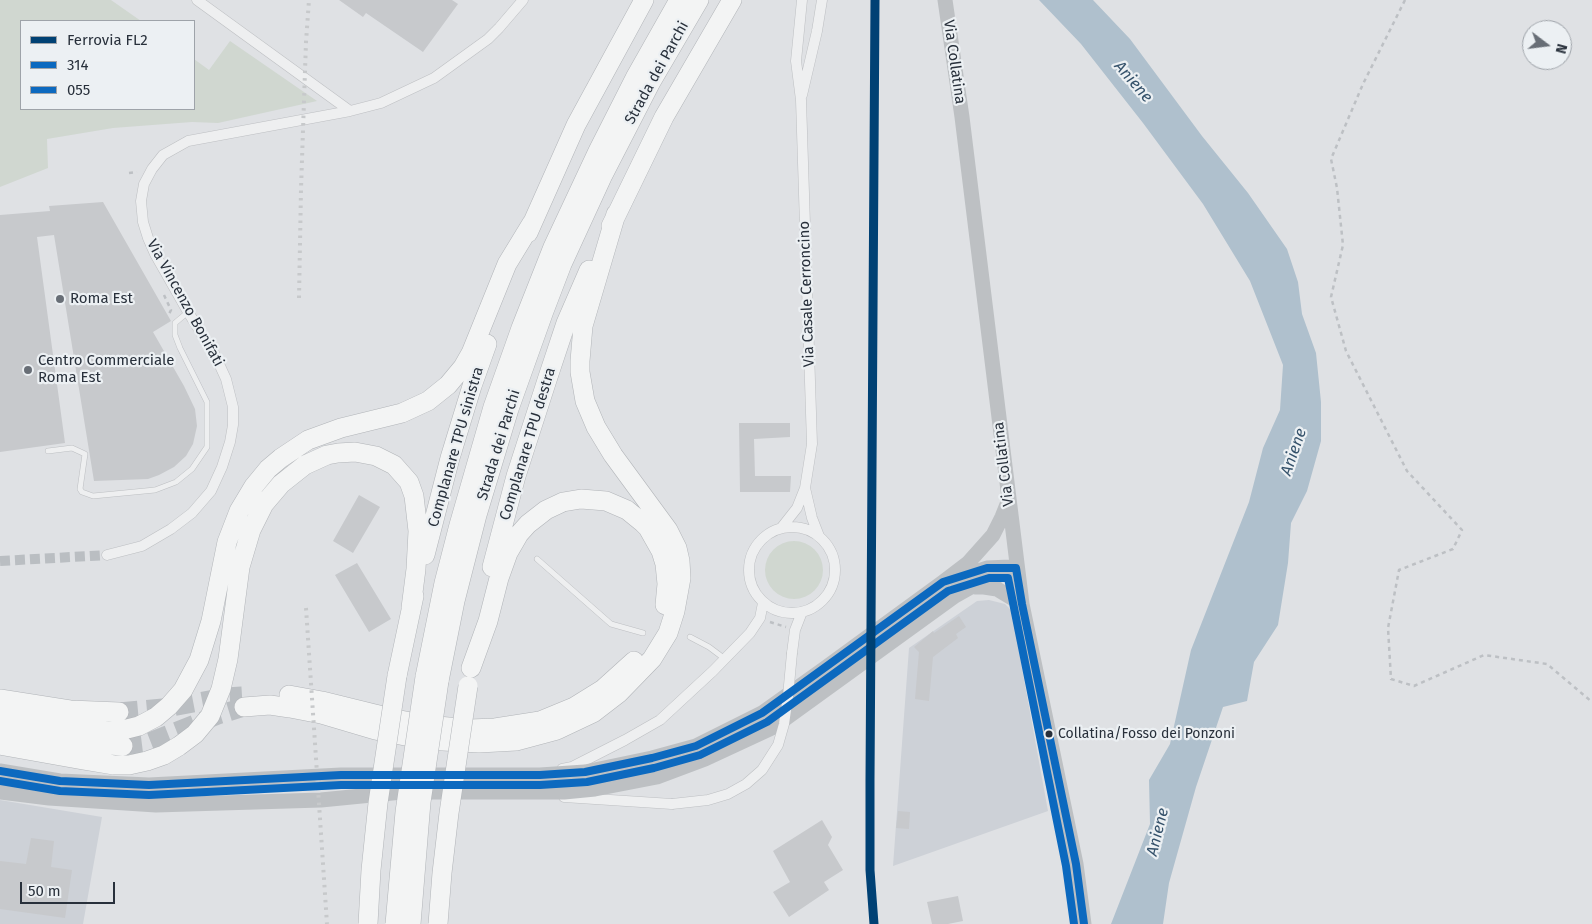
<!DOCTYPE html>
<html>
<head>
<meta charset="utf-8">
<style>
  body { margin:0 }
  #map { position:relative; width:1592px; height:924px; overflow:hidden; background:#dfe1e4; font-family:"Fira Sans",sans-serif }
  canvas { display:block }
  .legend { position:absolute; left:20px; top:20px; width:175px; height:90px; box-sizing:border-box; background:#ecf0f3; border:1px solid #9ea3a9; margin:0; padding:6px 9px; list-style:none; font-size:15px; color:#28303b }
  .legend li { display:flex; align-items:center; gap:10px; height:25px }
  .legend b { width:25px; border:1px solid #9ea3a9 }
  .north { position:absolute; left:1522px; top:20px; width:50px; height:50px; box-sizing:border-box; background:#ecf0f3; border:1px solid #9ea3a9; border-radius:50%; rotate:105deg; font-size:14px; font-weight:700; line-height:20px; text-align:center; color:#28303b }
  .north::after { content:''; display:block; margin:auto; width:18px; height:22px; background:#686e76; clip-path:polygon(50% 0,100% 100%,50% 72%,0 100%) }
  .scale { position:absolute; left:20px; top:882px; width:95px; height:22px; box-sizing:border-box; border:2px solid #28303b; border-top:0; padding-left:6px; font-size:15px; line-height:18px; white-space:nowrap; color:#28303b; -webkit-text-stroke:4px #ecf0f3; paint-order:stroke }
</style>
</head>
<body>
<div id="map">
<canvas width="1592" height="924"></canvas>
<ul class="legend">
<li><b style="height:6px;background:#004174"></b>Ferrovia FL2</li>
<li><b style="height:6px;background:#0c69bf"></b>314</li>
<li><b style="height:6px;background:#0c69bf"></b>055</li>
</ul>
<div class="north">N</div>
<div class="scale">50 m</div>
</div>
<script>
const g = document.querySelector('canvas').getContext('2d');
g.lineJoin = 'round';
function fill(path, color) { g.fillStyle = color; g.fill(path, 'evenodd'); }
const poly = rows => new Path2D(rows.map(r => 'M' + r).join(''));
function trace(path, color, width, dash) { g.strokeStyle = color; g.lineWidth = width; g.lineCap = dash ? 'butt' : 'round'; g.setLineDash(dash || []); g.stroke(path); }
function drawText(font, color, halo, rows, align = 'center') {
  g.font = font + ' "Fira Sans",sans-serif'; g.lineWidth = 4.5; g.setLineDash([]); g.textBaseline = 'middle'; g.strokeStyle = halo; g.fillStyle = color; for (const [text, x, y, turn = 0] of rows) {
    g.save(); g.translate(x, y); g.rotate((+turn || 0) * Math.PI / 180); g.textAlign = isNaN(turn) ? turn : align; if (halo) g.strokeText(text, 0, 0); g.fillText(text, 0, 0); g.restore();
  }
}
fill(poly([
  [989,600,1005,604,1016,615,1017,641,1048,811,893,866,909,648,977,601],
  [0,800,102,817,83,924,0,924]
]), '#cdd1d7');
fill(poly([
  [0,0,111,0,141,21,21,21,21,109,194,109,194,59,209,70,230,41,317,101,218,123,192,122,113,128,47,139,48,168,0,187],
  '765 570a29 29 0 1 1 58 0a29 29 0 1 1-58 0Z'
]), '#d0d7d0');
fill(poly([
  [1039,0,1093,0,1130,39,1202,136,1248,193,1287,249,1298,282,1302,314,1316,353,1321,402,1321,441,1307,491,1291,523,1288,563,1278,625,1254,662,1247,701,1223,707,1196,787,1169,883,1163,924,1111,924,1150,824,1149,780,1170,744,1191,650,1249,502,1263,448,1280,410,1283,365,1250,281,1203,204,1143,123,1081,44]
]), '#afc0cd');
fill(poly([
  [339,0,452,0,458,4,423,52,366,13,363,17],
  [103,202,171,321,153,332,184,386,195,409,197,426,193,444,186,456,174,467,159,475,148,479,94,481,54,235,37,237,65,443,0,452,0,215,50,211,49,206],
  [739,423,790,423,790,437,754,439,755,476,791,476,790,492,740,492],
  [359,495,380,507,353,553,333,541],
  [357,563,391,619,369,632,335,575],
  [959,616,966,627,956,634,958,638,933,657,929,701,915,699,919,652,914,647,933,631,934,633],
  [898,811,910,812,909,829,896,828],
  [822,820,832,837,828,845,843,870,824,882,829,890,789,917,773,892,790,882,773,851],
  [31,838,54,841,51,867,72,870,65,918,0,909,0,861,26,864],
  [958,896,963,921,948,924,932,924,927,902]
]), '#c7c9cc');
trace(poly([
  [0,561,107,555]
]), '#babec2', 10, [10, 5]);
trace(poly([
  [119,712,172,707,225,697,242,696],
  [123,746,147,743,218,715,244,707]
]), '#babec2', 19, [19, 9]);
const lane = poly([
  [48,451,72,448,85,454,80,489,82,492,93,496,155,490,176,482,192,469,207,447,207,402,180,348,175,335,175,323,188,312],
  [537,559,611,624,643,633],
  [690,637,709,647,725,659]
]);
const street = poly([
  [197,0,350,111],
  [802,95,817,31,822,0],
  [805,488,812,518,819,536],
  '749 570a43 43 0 1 1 86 0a43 43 0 1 1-86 0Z',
  [782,527,797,508,805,488,812,444,801,100,796,61,802,0],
  [107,555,142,546,171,529,192,513,211,491,222,467,230,442,233,425,233,407,226,379,215,355,188,312,155,254,148,238,143,222,141,201,144,184,152,169,163,155,188,141,350,111,381,103,434,78,488,39,499,28,523,0],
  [792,653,795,630,802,612],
  [562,769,572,767,625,740,660,720,713,671,750,633,760,618,763,603],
  [564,797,672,804]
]);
const highway = poly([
  [611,226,664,117,732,0],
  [528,233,576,125,644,0],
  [425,555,450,458,472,386,487,344],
  [492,567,516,476,548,377,566,323,589,270],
  [471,668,488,621,499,578,508,553,519,534,528,524,546,510,563,502,581,499,606,501,627,510,643,523,648,528,661,551,665,564,667,584,665,605],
  [397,676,414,596],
  [425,677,444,583,459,525,493,407,521,328,553,247,598,151,635,78,679,0],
  [439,681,455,601,477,515,509,409,544,311,562,264,602,177,651,82,699,0],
  [289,695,322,701,395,719,427,725,470,729,495,728,540,721,574,707,603,689,634,661],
  [0,699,70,710,119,712],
  [244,707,270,705,290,708,321,714,375,730,425,740,479,743,516,741,557,730,593,713,619,693,652,659,668,633,675,611,681,578,680,561,677,548,668,530,613,455,596,427,585,401,580,372,580,361,583,326,616,214],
  [0,712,88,729,110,731,127,729,139,726,156,717,169,706,183,690,199,660,211,621,227,542,239,511,254,486,268,469,281,458,308,440,341,428,402,413,428,401,448,385,463,367,471,353,507,264,532,223],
  [0,727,82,743,123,746],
  [0,745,83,760,114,765,129,765,147,761,164,755,179,746,195,734,210,716,221,689,228,659,240,567,251,530,264,504,281,484,305,465,327,455,338,453,355,452,376,456,394,465,409,482,414,496,418,531,416,569,411,608]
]);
trace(lane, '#bdbfc2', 6);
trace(street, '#bdbfc2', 11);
trace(highway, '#b1b4b8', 20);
trace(poly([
  [1405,0,1363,84,1331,159,1337,188,1343,245,1331,297,1346,351,1407,471,1462,530,1453,549,1399,570,1388,628,1391,679,1414,686,1484,655,1547,664,1592,702],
  [129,173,137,172],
  [164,295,171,310,168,316],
  [770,622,786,627]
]), '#bdc0c4', 2.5, [4, 4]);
trace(lane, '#eeeff0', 5);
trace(street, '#eeeff0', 10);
trace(poly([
  [945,0,962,117,1022,604,1076,864,1084,924],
  [954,579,987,568,1010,567],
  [975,587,984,587,997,589,1022,604],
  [0,771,60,781,149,785,341,775,540,775,585,772,652,758,696,746,762,713,825,668,943,582,968,563,993,535,1002,517,1008,502],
  [0,792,49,798,156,805,321,800,402,792,564,792,595,789,657,777,705,759,774,727,955,596,971,587,1016,568]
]), '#bdc0c3', 15);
trace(highway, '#f3f4f4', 19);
trace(poly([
  [299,298,301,189,306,42,309,0],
  [306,608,327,924]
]), '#c7c9cb', 4, [2.5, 5]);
const streetBridge = poly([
  [672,804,708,800,728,794,746,784,762,770,778,745,784,724,788,696,792,653]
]);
const highwayBridge = poly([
  [368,924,371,870,378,803,397,676],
  [395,924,405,812,425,677],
  [411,924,421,802,439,681],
  [438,924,442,873,449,813,468,686]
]);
trace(streetBridge, '#bdbfc2', 11, []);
trace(highwayBridge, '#b1b4b8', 20, []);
trace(streetBridge, '#eeeff0', 10);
trace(highwayBridge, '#f3f4f4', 19);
trace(poly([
  [0,771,60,781,149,785,341,775,540,775,585,772,652,758,696,746,762,713,943,582,987,568,1016,568,1022,604,1076,864,1084,924]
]), '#0c69bf', 8);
trace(poly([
  [0,781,60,791,149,795,341,785,540,785,587,782,654,768,700,755,767,722,948,591,989,578,1008,578,1066,866,1074,924]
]), '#0c69bf', 8);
trace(poly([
  [874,924,870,870,870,779,875,0]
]), '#004174', 9);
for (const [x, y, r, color] of [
  [60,299,5,"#686e76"],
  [28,370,5,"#686e76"],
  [1049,734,4.5,"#28303b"]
]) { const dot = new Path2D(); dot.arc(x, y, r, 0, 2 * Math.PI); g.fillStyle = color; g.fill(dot); trace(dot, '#ecf0f3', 2); }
drawText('14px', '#28303b', '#ecf0f3', [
  ["Collatina/Fosso dei Ponzoni",1058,734]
], 'left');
drawText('15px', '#28303b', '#ecf0f3', [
  ["Via Collatina",954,62,82],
  ["Strada dei Parchi",657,73,-61],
  ["Via Casale Cerroncino",807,294,-92],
  ["Via Vincenzo Bonifati",185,303,61],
  ["Complanare TPU destra",528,444,-73],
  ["Strada dei Parchi",499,445,-73],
  ["Complanare TPU sinistra",456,447,-74],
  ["Via Collatina",1004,464,-97]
]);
drawText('15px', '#28303b', '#ecf0f3', [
  ["Roma Est",70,299],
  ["Centro Commerciale",38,361],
  ["Roma Est",38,378]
], 'left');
drawText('italic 16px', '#35526b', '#ecf0f3', [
  ["Aniene",1133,82,49],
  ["Aniene",1294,452,-71],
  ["Aniene",1158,832,-76]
]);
</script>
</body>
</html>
